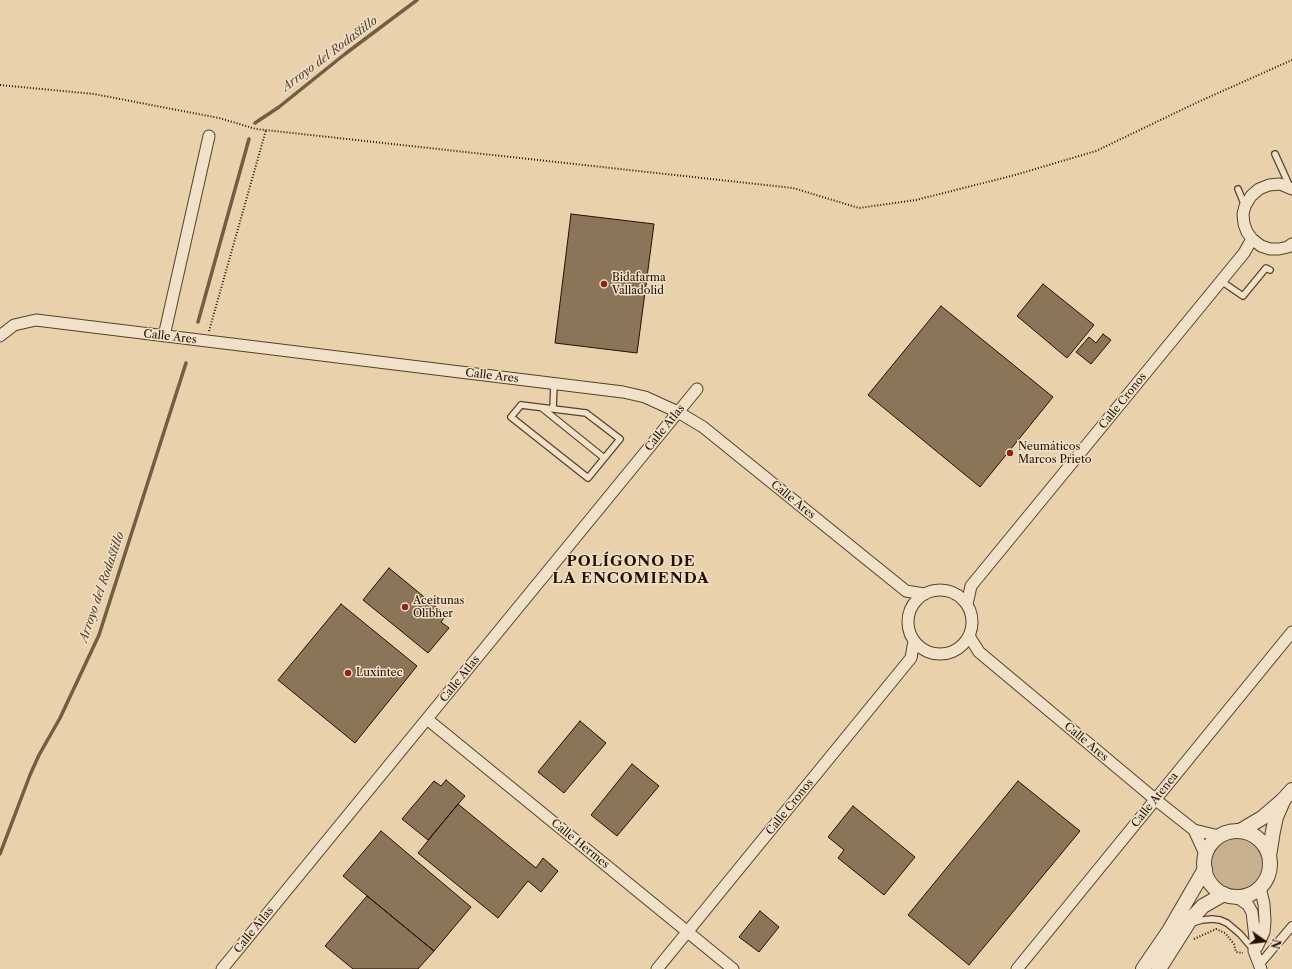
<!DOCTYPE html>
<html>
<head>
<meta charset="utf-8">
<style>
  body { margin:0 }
  #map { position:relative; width:1292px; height:969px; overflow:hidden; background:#e9d1ac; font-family:"Libre Caslon Text",serif }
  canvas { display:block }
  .north { position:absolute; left:1244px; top:921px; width:40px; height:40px; -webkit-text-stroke:3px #f1e1c9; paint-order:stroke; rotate:104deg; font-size:11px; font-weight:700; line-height:16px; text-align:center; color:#231200 }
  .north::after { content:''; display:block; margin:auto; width:14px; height:18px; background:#231200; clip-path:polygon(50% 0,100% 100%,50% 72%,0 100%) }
</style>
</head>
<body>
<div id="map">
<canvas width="1292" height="969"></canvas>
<div class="north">N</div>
</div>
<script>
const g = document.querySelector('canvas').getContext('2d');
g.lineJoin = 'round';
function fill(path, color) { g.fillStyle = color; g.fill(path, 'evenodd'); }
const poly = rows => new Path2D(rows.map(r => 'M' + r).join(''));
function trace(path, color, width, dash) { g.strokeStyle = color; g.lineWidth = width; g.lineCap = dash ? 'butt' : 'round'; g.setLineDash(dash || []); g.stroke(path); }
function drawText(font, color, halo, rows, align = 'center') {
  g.font = font + ' "Libre Caslon Text",serif'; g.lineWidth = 3; g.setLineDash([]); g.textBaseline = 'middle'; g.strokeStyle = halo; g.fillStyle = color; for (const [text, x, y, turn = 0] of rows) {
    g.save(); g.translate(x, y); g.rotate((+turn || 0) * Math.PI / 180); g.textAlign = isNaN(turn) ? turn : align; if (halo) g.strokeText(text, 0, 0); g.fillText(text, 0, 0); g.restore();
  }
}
fill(poly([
  '1212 864a25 25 0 1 1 50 0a25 25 0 1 1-50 0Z'
]), '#c7b18f');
trace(poly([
  [255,123,279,107,345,54,417,0],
  [198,322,249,139],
  [0,854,30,775,39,755,60,718,99,635,186,363]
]), '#725e44', 3.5);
const building = poly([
  [571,214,654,224,637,353,555,343,571,214],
  [1043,284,1094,325,1067,358,1017,316,1043,284],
  [941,306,1053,397,980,487,868,395,941,306],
  [1103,334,1111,340,1091,364,1076,352,1089,337,1096,343,1103,334],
  [389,568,446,615,441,622,449,628,428,653,363,600,389,568],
  [341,604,417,666,355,743,278,680,341,604],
  [580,721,606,743,564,793,538,772,580,721],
  [632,764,659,786,617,836,591,815,632,764],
  [446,780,465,796,428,840,402,819,434,781,441,786,446,780],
  [1018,781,1080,831,969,965,908,915,1018,781],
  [458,804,536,868,543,858,558,871,541,892,528,881,498,918,418,853,458,804],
  [853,806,915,857,884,895,838,858,844,850,828,837,853,806],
  [381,831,471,907,434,951,343,876,381,831],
  [367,896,434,951,418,969,353,969,325,946,367,896],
  [760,911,779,927,759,952,739,937,760,911]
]);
fill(building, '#8a7559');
trace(building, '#231200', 1);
const service = poly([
  [1275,154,1290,187],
  [1238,189,1245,206],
  [1221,281,1243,296,1266,268,1270,270],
  [521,405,586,413,620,439,588,478,511,417,521,405],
  [542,408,604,458],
  [553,409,554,384],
  [1192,923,1202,920,1212,919,1220,920,1227,923,1240,934,1253,949]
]);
const pedestrian = poly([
  [1259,965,1292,926]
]);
const minor = poly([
  [1292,189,1280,184,1269,185,1259,189,1251,196,1245,206,1243,214,1244,224,1247,232,1252,239,1261,246,1270,249,1279,249,1288,247,1292,244],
  [0,336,14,325,36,320,623,392,645,397,678,412,703,427,906,591,924,594],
  [164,336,209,136],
  '908 622a32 32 0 1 1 64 0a32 32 0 1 1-64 0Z',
  [967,604,971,586,1244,253,1252,239],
  [969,636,979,652,1156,800,1194,830,1219,836],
  [427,719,733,969],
  [1194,830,1205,854],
  [1237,897,1248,905,1252,912,1255,938,1254,951,1261,969],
  [1257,947,1264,932,1265,921,1264,904,1260,887],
  [222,969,697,389],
  [657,969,911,658,914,641],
  [1017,969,1292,632]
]);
const tertiary = poly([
  [1240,831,1262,818,1283,800,1292,790],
  '1204 864a33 33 0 1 1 66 0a33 33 0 1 1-66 0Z',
  [1269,856,1273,831,1276,817,1283,801],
  [1143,969,1169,931,1205,869],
  [1159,969,1190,920,1203,906,1224,894]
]);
trace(service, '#54422b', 8);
trace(pedestrian, '#54422b', 10);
trace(minor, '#54422b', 13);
trace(tertiary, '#54422b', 16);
trace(poly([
  [0,85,94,94,219,118,256,129,793,188,859,208,916,200,1015,175,1096,151,1198,102,1292,60],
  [209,331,266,130],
  [1194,939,1216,929,1225,933,1234,944,1236,952,1243,953]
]), '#231200', 2, [1, 2]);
trace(service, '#f1e1c9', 5.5);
trace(pedestrian, '#f1e1c9', 8);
trace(minor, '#f1e1c9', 11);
trace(tertiary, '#f1e1c9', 14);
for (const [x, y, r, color] of [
  [604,284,4,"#8f2418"],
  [1010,453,4,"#8f2418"],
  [405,607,4,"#8f2418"],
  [348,673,4,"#8f2418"]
]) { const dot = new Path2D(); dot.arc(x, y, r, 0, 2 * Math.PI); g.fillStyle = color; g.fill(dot); trace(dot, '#f1e1c9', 1.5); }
drawText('11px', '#231200', '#f1e1c9', [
  ["Bidafarma",612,278],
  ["Valladolid",612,291],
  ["Neumáticos",1018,447],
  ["Marcos Prieto",1018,460],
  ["Aceitunas",413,601],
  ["Olibher",413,614],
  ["Luxintec",356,673]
], 'left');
drawText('11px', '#231200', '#f1e1c9', [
  ["Calle Ares",170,337,7],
  ["Calle Ares",492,376,7],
  ["Calle Cronos",1123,401,-51],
  ["Calle Atlas",665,428,-51],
  ["Calle Ares",793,500,39],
  ["Calle Atlas",460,679,-51],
  ["Calle Ares",1086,742,40],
  ["Calle Atenea",1155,800,-51],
  ["Calle Cronos",790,807,-51],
  ["Calle Hermes",580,844,39],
  ["Calle Atlas",254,930,-51]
]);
drawText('italic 12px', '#57442e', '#f1e1c9', [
  ["Arroyo del Rodastillo",330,54,-37],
  ["Arroyo del Rodastillo",102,587,-71]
]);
g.letterSpacing = '1px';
drawText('bold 15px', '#231200', '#f1e1c9', [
  ["POLÍGONO DE",631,562],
  ["LA ENCOMIENDA",631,579]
]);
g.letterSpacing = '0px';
</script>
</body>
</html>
